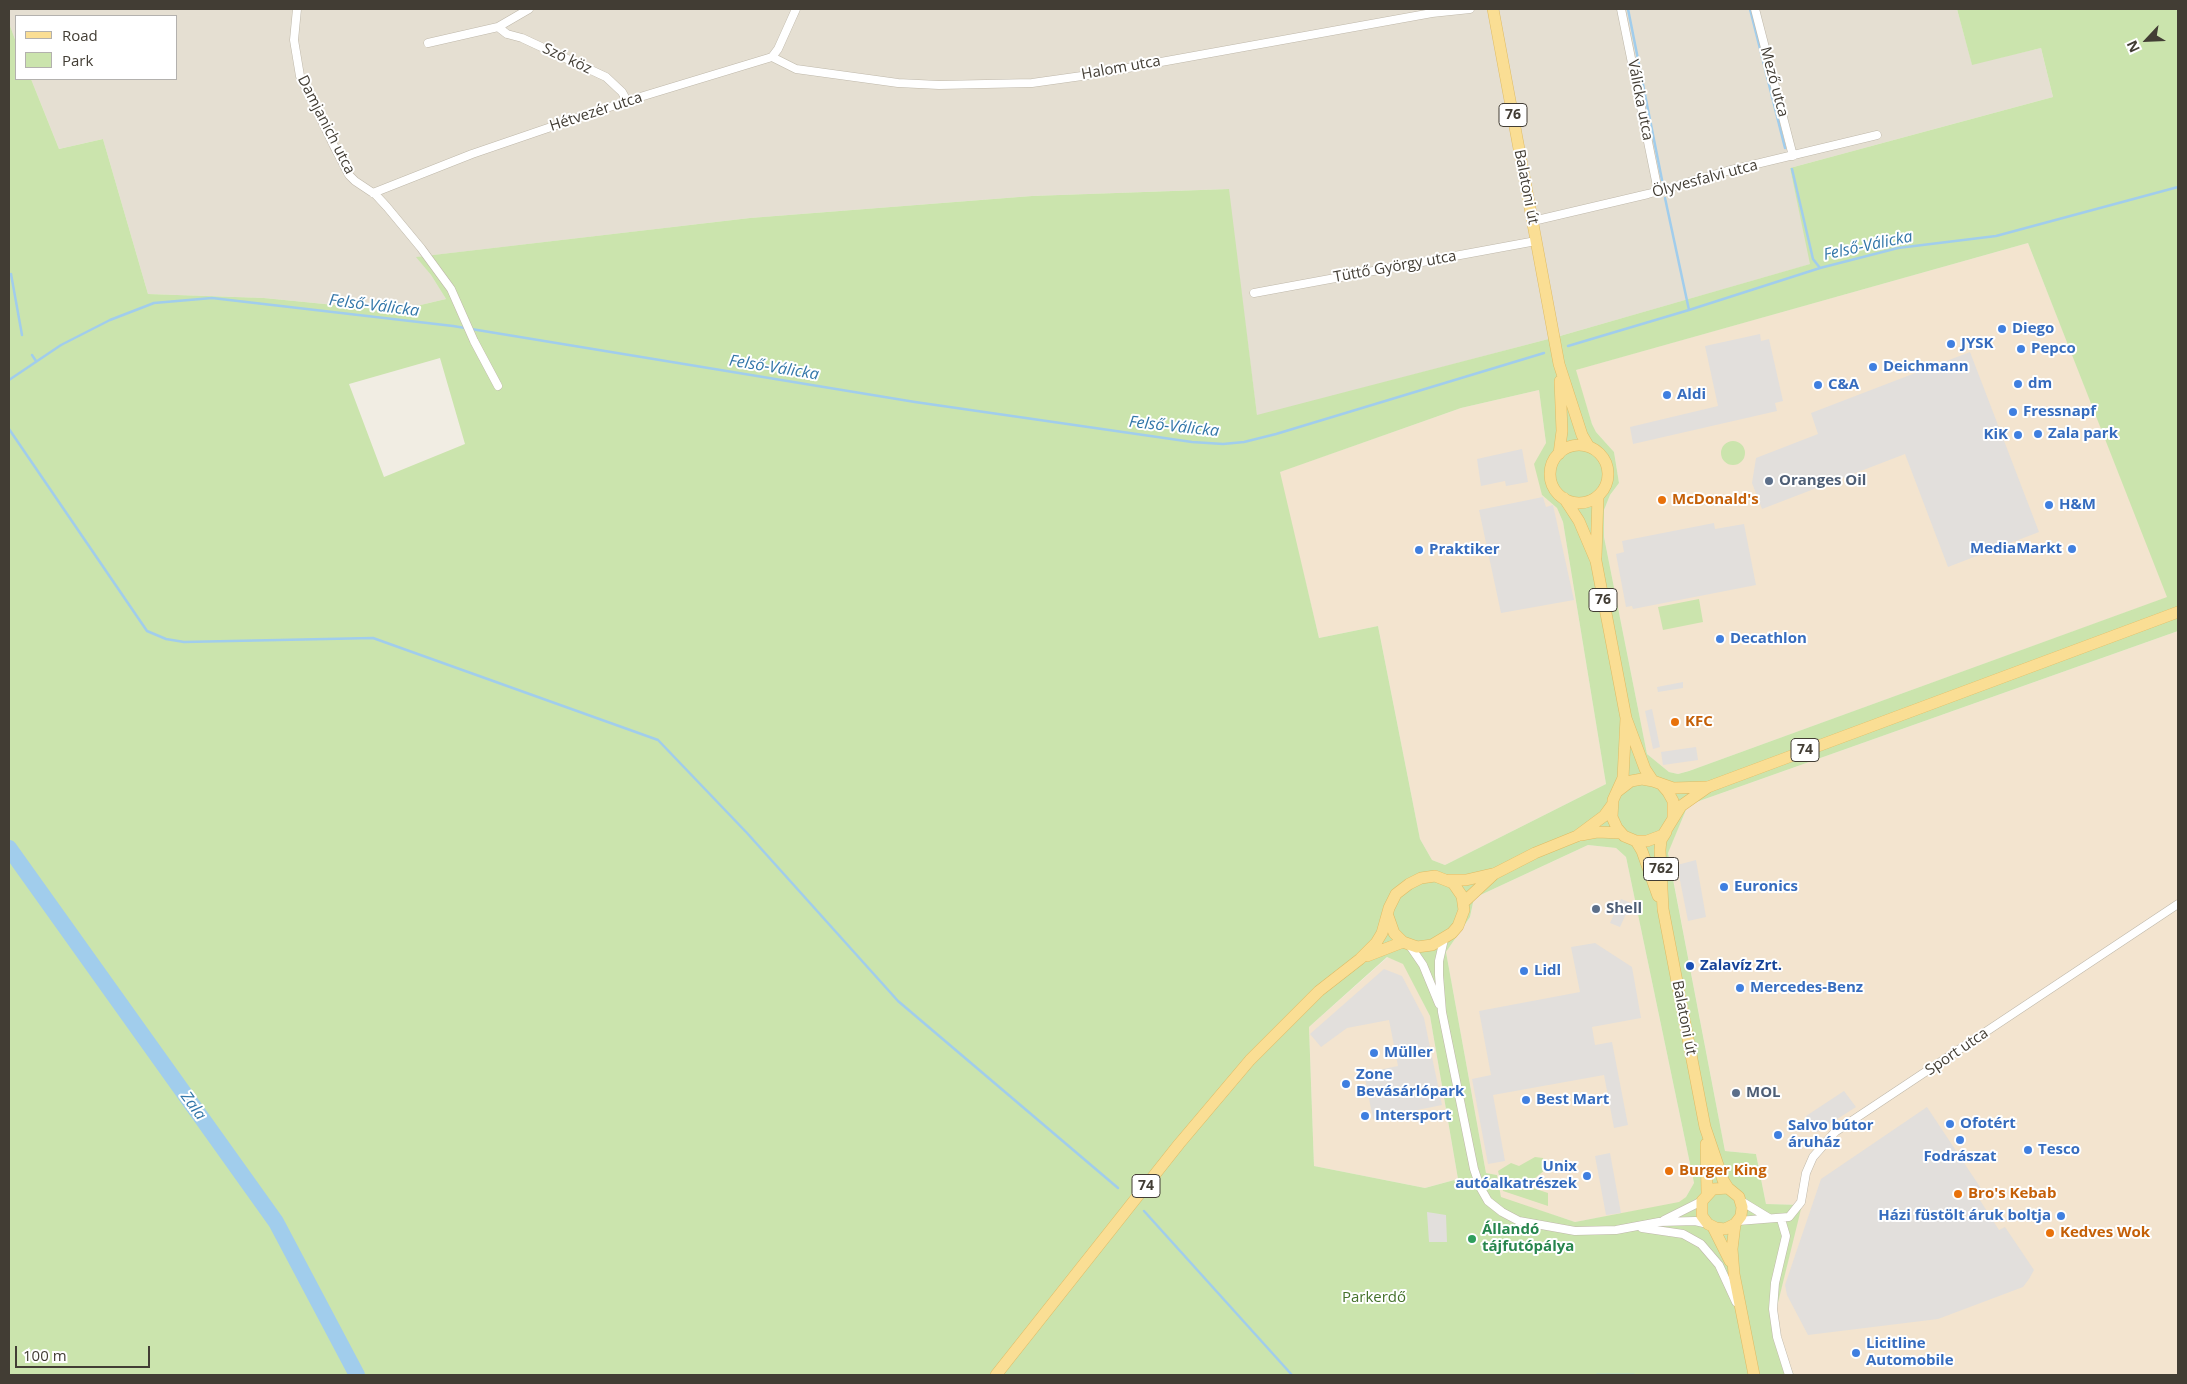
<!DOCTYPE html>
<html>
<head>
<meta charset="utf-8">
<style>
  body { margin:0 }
  #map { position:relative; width:2187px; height:1384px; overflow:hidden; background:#f1ede3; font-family:"Open Sans",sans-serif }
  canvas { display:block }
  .frame { position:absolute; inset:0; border:10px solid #423d34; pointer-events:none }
  .legend { position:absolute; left:15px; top:15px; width:162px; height:65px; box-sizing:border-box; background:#fff; border:1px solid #b3b1ae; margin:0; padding:6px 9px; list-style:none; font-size:15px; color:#423d34 }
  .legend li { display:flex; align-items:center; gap:10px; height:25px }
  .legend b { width:25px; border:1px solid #b3b1ae }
  .north { position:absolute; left:2122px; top:15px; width:50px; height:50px; -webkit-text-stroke:4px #fff; paint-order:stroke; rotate:245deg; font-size:14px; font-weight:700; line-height:20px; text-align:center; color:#423d34 }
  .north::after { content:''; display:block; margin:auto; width:18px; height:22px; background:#423d34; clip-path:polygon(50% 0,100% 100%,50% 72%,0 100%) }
  .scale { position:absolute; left:15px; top:1346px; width:135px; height:22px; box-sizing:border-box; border:2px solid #423d34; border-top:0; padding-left:6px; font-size:15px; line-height:18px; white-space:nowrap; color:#423d34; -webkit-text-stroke:4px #fff; paint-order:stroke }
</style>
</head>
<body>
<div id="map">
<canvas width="2187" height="1384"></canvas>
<div class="frame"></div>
<ul class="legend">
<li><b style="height:6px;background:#fade94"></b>Road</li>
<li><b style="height:14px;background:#cbe4ad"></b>Park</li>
</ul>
<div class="north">N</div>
<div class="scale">100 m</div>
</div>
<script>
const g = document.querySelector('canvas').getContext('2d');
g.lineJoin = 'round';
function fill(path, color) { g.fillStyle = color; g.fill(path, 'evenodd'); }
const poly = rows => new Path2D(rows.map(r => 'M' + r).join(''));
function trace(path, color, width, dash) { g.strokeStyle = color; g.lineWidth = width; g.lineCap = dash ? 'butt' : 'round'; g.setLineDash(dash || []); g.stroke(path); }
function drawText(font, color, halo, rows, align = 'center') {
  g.font = font + ' "Open Sans",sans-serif'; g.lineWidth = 4; g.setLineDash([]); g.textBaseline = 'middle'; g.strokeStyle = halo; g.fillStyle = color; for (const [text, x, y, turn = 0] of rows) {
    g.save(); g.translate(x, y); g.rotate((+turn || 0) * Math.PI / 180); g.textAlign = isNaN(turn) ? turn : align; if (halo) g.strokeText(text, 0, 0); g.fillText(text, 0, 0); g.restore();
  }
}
fill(poly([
  [9,9,1957,9,1972,64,2041,48,2053,97,1790,168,1811,264,1560,336,1257,416,1228,189,1032,196,750,218,417,257,431,275,446,299,395,311,264,298,148,294,103,139,59,149,31,79,176,79,176,16,16,16,16,42,9,23]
]), '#e5dfd2');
fill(poly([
  [2028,243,2168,597,1689,771,1678,774,1669,772,1647,754,1604,537,1604,510,1610,495,1619,483,1614,452,1596,432,1592,424,1575,370],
  [1539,390,1546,443,1542,495,1557,508,1563,522,1606,784,1445,865,1432,860,1420,839,1378,626,1319,638,1279,472,1461,408],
  [2178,631,2178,1375,1794,1375,1782,1347,1776,1311,1801,1205,1766,1204,1756,1154,1725,1151,1668,852,1688,805],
  [1588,845,1616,848,1626,857,1694,1183,1686,1197,1679,1203,1575,1222,1501,1198,1497,1175,1486,1173,1446,952,1470,917,1474,898],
  [1388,957,1404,964,1430,1016,1458,1179,1425,1188,1314,1166,1309,1027]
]), '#f3e4cf');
fill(poly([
  [1957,9,2178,9,2178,631,1688,805,1668,853,1725,1151,1756,1154,1766,1204,1802,1205,1776,1311,1782,1347,1794,1375,9,1375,9,23,16,42,16,79,31,79,59,149,103,139,148,294,264,298,395,311,446,299,431,275,416,257,750,218,1032,196,1229,189,1257,415,1560,336,1810,264,1790,168,2053,97,2041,48,1972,65],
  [2028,243,2167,597,1689,771,1678,774,1669,772,1647,754,1604,537,1604,510,1610,495,1619,483,1614,452,1596,432,1592,424,1576,370],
  [440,358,465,444,384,477,349,384],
  [1539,390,1546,443,1534,464,1542,495,1557,508,1563,522,1606,784,1445,865,1432,860,1420,839,1378,626,1319,638,1280,472,1461,408],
  [1588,845,1616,848,1626,857,1694,1183,1686,1197,1679,1202,1575,1222,1501,1197,1497,1175,1486,1173,1446,952,1470,917,1474,898],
  [1387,957,1403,964,1430,1016,1458,1179,1425,1188,1314,1166,1309,1027],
  '1721 453a12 12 0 1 1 24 0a12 12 0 1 1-24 0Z',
  [1699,599,1703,622,1663,630,1658,607],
  [1535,1157,1543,1158,1545,1170,1530,1182,1533,1188,1548,1193,1548,1206,1503,1191,1498,1171,1511,1163,1519,1166]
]), '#cbe4ad');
fill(poly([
  [1760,334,1761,341,1769,339,1783,401,1775,403,1777,411,1633,444,1630,427,1718,406,1705,346],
  [1970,352,2039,532,1948,567,1905,454,1762,509,1752,483,1756,458,1818,434,1811,413],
  [1522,449,1528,482,1506,486,1505,481,1481,486,1477,459],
  [1543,497,1546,507,1553,505,1574,600,1501,613,1479,510],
  [1714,523,1715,529,1744,524,1756,585,1633,609,1632,606,1626,607,1616,554,1624,552,1622,541],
  [1683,682,1683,688,1658,692,1657,687],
  [1652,709,1660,747,1653,749,1645,711],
  [1696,747,1698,760,1663,765,1661,752],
  [1696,860,1706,917,1688,921,1677,865],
  [1621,899,1631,903,1620,927,1610,923],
  [1595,943,1632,967,1641,1018,1592,1027,1595,1045,1612,1042,1628,1125,1614,1128,1604,1075,1493,1095,1505,1161,1488,1164,1472,1079,1491,1075,1479,1011,1580,992,1571,947],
  [1384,969,1402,976,1424,1018,1442,1105,1373,1119,1364,1073,1398,1066,1389,1020,1347,1028,1321,1047,1310,1034],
  [1844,1091,1856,1107,1817,1132,1806,1116],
  [1927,1107,1982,1190,1976,1194,1999,1230,2005,1227,2034,1270,2029,1279,2023,1287,1938,1319,1808,1335,1787,1295,1785,1285,1821,1179],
  [1610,1153,1621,1213,1606,1215,1595,1156],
  [1427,1212,1446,1215,1447,1242,1429,1242]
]), '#e2dfdc');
trace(poly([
  [1628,9,1662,180],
  [1750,9,1785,148],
  [1792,169,1813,259,1820,268],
  [1665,198,1689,310],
  [11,274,22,335],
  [1568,346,1689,310,1820,268,1898,248,1996,236,2178,187],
  [32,355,36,361],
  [9,380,61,345,110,320,154,303,212,298,453,326,915,402,1192,442,1223,444,1244,442,1276,434,1544,353],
  [9,429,147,631,166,639,184,642,373,638,658,740,747,833,898,1001,1118,1188],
  [1144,1211,1292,1375],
  [1597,1375,1634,1375]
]), '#a1cdec', 2.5);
trace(poly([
  [9,848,276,1222,357,1375]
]), '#a1cdec', 16);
const street = poly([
  [297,9,294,40,300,76,335,148,349,175,355,181,376,195,387,207,421,248,451,289,474,341,498,386],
  [1621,9,1658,191],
  [1755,9,1793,156],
  [498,27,507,34,522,38,606,77,622,92,627,101],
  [428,43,498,27,529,9],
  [772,57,796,69,898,83,939,85,1032,83,1089,75,1432,13,1470,9],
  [373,193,472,154,627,101,772,57,778,49,796,9],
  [1533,221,1648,194,1727,171,1877,135],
  [1254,293,1536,241],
  [1444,939,1439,961,1439,975,1442,1012,1474,1169,1480,1187,1488,1201,1502,1212,1519,1221,1575,1231,1616,1230,1659,1222,1695,1221,1708,1224],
  [1410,946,1423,965,1439,1004],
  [1741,1201,1769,1218],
  [1781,1219,1786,1236,1775,1283,1773,1309,1777,1337,1789,1375],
  [1664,1220,1702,1201],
  [1738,1221,1789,1217,1801,1202,1806,1173,1813,1157,1835,1132,2178,904],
  [1642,1228,1683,1234,1701,1244,1719,1265,1736,1302]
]);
const primary = poly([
  [1493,9,1559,364,1582,435,1589,447],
  '1550 474a29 29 0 1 1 58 0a29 29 0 1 1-58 0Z',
  [1559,454,1562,431,1560,381],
  [1564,498,1579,521,1596,561,1626,718,1645,769,1653,781],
  [1596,557,1598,496],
  [1626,718,1623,778,1613,800,1612,817,1617,828,1624,836,1636,841,1647,841,1663,835,1681,806,1708,787,2178,612],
  [1662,785,1668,792,1673,801,1673,817],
  [1618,791,1631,781,1642,779,1653,781,1673,788,1706,787],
  [1666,832,1661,840,1660,850,1663,909,1705,1127,1723,1180,1728,1188,1739,1197,1742,1207,1741,1216,1735,1224,1725,1229,1716,1228,1708,1224,1702,1216,1702,1201,1713,1189,1728,1188],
  [1581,835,1597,832,1621,833],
  [1636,841,1642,851,1658,896],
  [1448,880,1466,880,1492,874],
  [1463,903,1494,874,1535,853,1577,836,1604,816,1612,805],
  [1367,956,1403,942],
  [1706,1144,1707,1193],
  [1735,1224,1732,1249,1734,1274,1754,1375],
  [1713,1227,1730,1261],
  [996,1375,1179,1144,1250,1060,1319,991,1360,959,1376,943,1382,933,1389,908,1396,894,1409,884,1421,878,1435,876,1453,883,1462,896,1464,910,1458,926,1452,933,1432,945,1417,947,1403,942,1394,933,1388,916]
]);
trace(street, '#bfb8aa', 9);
trace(primary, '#debb65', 12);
trace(street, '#fff', 8);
trace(primary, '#fade94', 11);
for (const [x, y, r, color] of [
  [2002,329,5,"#3f7fe0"],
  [1951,344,5,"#3f7fe0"],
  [2021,349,5,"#3f7fe0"],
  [1873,367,5,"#3f7fe0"],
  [2018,384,5,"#3f7fe0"],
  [1818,385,5,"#3f7fe0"],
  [1667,395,5,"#3f7fe0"],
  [2013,412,5,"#3f7fe0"],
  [2038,434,5,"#3f7fe0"],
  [2018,435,5,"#3f7fe0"],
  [1769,481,5,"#5c6f8a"],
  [1662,500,5,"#e8710a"],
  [2049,505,5,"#3f7fe0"],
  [2072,549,5,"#3f7fe0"],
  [1419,550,5,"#3f7fe0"],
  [1720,639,5,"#3f7fe0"],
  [1675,722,5,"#e8710a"],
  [1724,887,5,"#3f7fe0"],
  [1596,909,5,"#5c6f8a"],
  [1690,966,5,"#1a4fb4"],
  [1524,971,5,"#3f7fe0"],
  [1740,988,5,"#3f7fe0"],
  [1374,1053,5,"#3f7fe0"],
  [1346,1084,5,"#3f7fe0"],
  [1736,1093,5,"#5c6f8a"],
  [1526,1100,5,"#3f7fe0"],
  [1365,1116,5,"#3f7fe0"],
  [1950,1124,5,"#3f7fe0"],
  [1778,1135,5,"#3f7fe0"],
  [1960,1140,5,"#3f7fe0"],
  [2028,1150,5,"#3f7fe0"],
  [1669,1171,5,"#e8710a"],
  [1587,1176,5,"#3f7fe0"],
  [1958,1194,5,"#e8710a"],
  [2061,1216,5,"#3f7fe0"],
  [2050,1233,5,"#e8710a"],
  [1472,1239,5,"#2e9e5b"],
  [1856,1353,5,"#3f7fe0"]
]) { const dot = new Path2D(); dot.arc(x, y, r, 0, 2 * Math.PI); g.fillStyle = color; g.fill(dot); trace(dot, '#fff', 2); }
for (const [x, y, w] of [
  [1513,115,28],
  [1603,600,28],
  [1805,750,28],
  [1661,869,35],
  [1146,1186,28]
]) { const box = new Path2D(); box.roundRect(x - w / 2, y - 11.5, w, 23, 4); g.fillStyle = '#fff'; g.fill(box); trace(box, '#423d34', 1); }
drawText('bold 14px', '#423d34', null, [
  ["76",1513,115],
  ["76",1603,600],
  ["74",1805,750],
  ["762",1661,869],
  ["74",1146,1186]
]);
drawText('15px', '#423d34', '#fff', [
  ["Szó köz",567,59,25],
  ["Halom utca",1121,68,-10],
  ["Mező utca",1774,82,75],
  ["Válicka utca",1640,100,79],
  ["Hétvezér utca",596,112,-18],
  ["Damjanich utca",326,125,63],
  ["Ölyvesfalvi utca",1705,179,-15],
  ["Balatoni út",1526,187,79],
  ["Tüttő György utca",1395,267,-10],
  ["Balatoni út",1684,1018,79],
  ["Sport utca",1957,1052,-34]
]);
drawText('bold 15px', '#366cbe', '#fff', [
  ["Diego",2012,329],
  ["JYSK",1961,344],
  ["Pepco",2031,349],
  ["Deichmann",1883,367],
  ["dm",2028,384],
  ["C&A",1828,385],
  ["Aldi",1677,395],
  ["Fressnapf",2023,412],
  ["Zala park",2048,434],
  ["KiK",2008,435,"right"],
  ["H&M",2059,505],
  ["MediaMarkt",2062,549,"right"],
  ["Praktiker",1429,550],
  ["Decathlon",1730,639],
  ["Euronics",1734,887],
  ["Lidl",1534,971],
  ["Mercedes-Benz",1750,988],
  ["Müller",1384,1053],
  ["Zone",1356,1075],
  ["Bevásárlópark",1356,1092],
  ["Best Mart",1536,1100],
  ["Intersport",1375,1116],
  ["Ofotért",1960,1124],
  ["Salvo bútor",1788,1126],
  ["áruház",1788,1143],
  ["Tesco",2038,1150],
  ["Fodrászat",1960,1157,"center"],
  ["Unix",1577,1167,"right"],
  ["autóalkatrészek",1577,1184,"right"],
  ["Házi füstölt áruk boltja",2051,1216,"right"],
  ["Licitline",1866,1344],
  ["Automobile",1866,1361]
], 'left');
drawText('bold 15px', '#4e5e75', '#fff', [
  ["Oranges Oil",1779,481],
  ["Shell",1606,909],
  ["MOL",1746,1093]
], 'left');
drawText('bold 15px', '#c56008', '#fff', [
  ["McDonald's",1672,500],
  ["KFC",1685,722],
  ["Burger King",1679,1171],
  ["Bro's Kebab",1968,1194],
  ["Kedves Wok",2060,1233]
], 'left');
drawText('bold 15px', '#164399', '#fff', [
  ["Zalavíz Zrt.",1700,966]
], 'left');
drawText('bold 15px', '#27864d', '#fff', [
  ["Állandó",1482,1230],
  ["tájfutópálya",1482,1247]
], 'left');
drawText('15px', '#44712a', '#fff', [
  ["Parkerdő",1374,1298]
]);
drawText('italic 16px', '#3276a9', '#fff', [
  ["Felső-Válicka",1868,246,-12],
  ["Felső-Válicka",374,306,7],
  ["Felső-Válicka",774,368,9],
  ["Felső-Válicka",1174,427,6],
  ["Zala",193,1106,54]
]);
</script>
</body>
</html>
